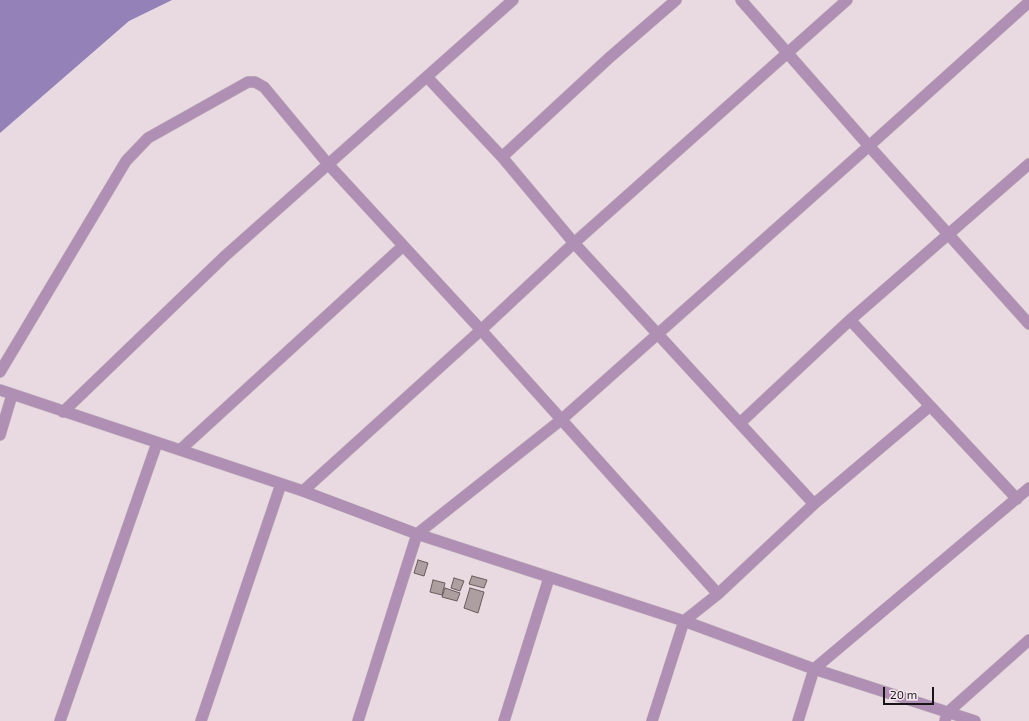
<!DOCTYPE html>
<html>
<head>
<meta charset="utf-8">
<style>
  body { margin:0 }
  #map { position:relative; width:1029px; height:721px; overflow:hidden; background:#e9dae1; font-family:"Exo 2",sans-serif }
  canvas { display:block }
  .scale { position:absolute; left:883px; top:687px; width:51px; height:18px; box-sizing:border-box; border:2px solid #191416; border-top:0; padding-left:5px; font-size:12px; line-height:14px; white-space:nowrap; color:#191416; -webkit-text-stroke:3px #f6e8ef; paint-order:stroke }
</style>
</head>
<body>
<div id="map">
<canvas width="1029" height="721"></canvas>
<div class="scale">20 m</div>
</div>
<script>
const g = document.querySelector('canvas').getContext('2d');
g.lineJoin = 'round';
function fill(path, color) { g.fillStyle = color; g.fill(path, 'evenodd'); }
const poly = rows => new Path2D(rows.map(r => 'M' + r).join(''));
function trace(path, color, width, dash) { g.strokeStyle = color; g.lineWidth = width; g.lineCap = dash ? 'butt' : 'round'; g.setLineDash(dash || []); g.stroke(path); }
fill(poly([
  [0,0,172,0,129,21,0,133]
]), '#9381b8');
const building = poly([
  [418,560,428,563,424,576,414,573,418,560],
  [472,576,487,580,484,588,469,584,472,576],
  [454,578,464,581,460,591,451,588,454,578],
  [433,580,445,583,442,595,430,592,433,580],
  [445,588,460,593,457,601,442,597,445,588],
  [470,588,484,592,478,613,464,608,470,588]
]);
fill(building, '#ad9e9f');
trace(building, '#695b5c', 1);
const minor = poly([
  [741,0,869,146,1029,324],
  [427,77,502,157,574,243,814,504],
  [502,157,609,58,676,0],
  [850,320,1017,499],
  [0,372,126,161,148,138,248,82,255,82,264,87,328,164,481,330,718,594],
  [0,390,303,491,417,534,684,621,814,669,975,721],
  [63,412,225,256,513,0],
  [740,423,850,320,1029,164],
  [0,435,12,395],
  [180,450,403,246],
  [303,491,481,330,574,243,847,0],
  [60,721,157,443],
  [201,721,281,484],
  [358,721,417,534,561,420,869,146,1029,2],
  [504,721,549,578],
  [652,721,684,621,718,594,814,504,930,406],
  [798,721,814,669,1029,488],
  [945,721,947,713,1029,640]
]);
trace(minor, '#c4b6bc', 12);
trace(minor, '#b08fb4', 11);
</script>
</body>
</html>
